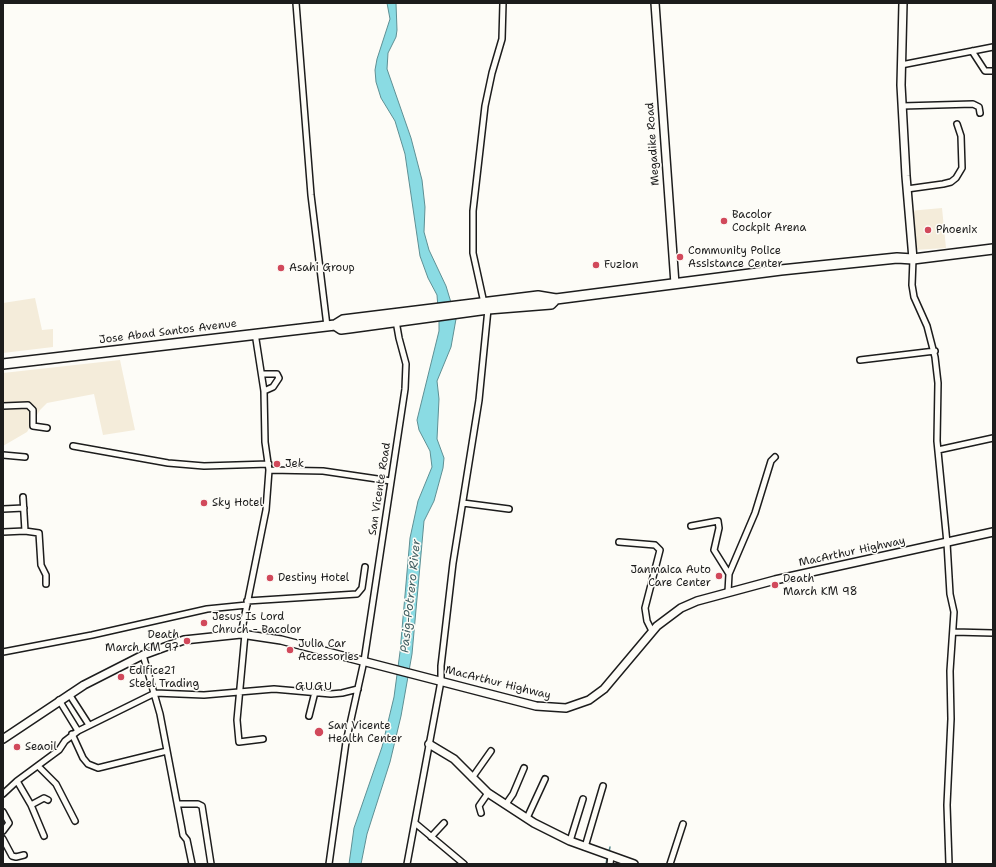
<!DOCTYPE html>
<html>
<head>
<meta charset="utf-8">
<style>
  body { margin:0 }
  #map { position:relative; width:996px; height:867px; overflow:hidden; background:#fdfcf7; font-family:"Shantell Sans",sans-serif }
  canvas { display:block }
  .frame { position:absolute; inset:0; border:4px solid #1c1c1c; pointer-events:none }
</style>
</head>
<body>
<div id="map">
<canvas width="996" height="867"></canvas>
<div class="frame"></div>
</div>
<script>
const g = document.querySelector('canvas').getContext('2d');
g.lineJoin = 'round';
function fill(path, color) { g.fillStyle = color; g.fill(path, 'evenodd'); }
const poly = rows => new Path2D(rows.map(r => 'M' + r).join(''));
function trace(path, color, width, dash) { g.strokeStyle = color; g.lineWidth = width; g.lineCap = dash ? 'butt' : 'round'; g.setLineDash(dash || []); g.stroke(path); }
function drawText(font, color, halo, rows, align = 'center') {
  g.font = font + ' "Shantell Sans",sans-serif'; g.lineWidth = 3; g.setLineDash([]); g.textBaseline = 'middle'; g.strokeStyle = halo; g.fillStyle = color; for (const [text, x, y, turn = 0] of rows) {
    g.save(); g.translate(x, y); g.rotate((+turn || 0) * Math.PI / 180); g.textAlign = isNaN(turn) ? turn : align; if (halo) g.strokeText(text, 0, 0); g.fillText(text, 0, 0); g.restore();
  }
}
fill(poly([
  [942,208,946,248,914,250,909,211],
  [35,298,42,330,53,329,53,347,3,353,3,303],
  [120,360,135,430,103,435,94,394,47,403,40,410,27,432,3,446,3,373]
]), '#f4ecda');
const water = poly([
  [387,3,396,3,397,30,396,37,388,53,387,69,411,138,422,180,425,207,424,232,429,250,446,286,456,319,451,347,437,381,439,399,437,439,444,458,443,468,434,501,424,521,412,654,401,716,390,762,367,834,361,864,349,864,354,828,382,747,394,697,400,652,410,538,418,501,432,467,430,451,419,430,417,420,439,331,439,322,437,295,428,278,420,256,405,154,395,121,381,98,376,82,375,70,377,59,390,19,387,3]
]);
fill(water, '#8adbe3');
trace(water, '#5e8f93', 1);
trace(poly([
  [609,852,610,847],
  [606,864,607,858]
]), '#5e8f93', 1.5);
const street = poly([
  [296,3,311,195,327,326],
  [972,51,985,71,993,71],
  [901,65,993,47],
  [902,106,973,104,979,107,980,113],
  [907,189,943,184,951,182,956,178,962,168,961,136,957,124],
  [913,259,912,285,914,297,927,326,935,357,938,383,937,441,947,543,950,594,954,612,950,671,951,719,947,805,949,864],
  [484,303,473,253,473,211,485,106,492,73,502,39,503,3],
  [860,360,935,351],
  [262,374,277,374,279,378,273,387,264,391],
  [3,406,28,405,33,410,33,426,47,428],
  [73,446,168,463,204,466,269,464],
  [938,450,993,438],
  [3,455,25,457],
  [269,470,323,471,391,481],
  [23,497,25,531],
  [463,503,509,509],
  [3,509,24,508],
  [691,526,718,521,719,528,714,550,729,574],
  [3,532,25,531,39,533,41,565,46,575,46,584],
  [619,542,655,545,660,550,645,608,647,621,652,631],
  [728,592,729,574,755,513,771,461,775,457],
  [247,601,357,594,362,588,365,567],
  [954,632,993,633],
  [241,634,266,510,269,470,265,442,264,391,255,333],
  [245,634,237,720,239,742,263,739],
  [3,652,92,635,207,609,247,605],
  [143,655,160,714,181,824,183,835,187,840,192,864],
  [69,694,89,725],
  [309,716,315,692],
  [78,731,155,693,204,695,274,689,331,694,342,693,358,689],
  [72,734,83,758,88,764,98,768,167,751],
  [38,766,56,784,75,821],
  [472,778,491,751],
  [17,781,31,805,44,798,48,800],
  [3,794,17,781,59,750,65,741,78,731,59,700],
  [178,804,198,804,202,806,211,864],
  [506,804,513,794,524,768],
  [31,805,44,836],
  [3,812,9,823,3,831],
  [481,813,479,806,488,793],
  [527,818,545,779],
  [415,823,464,864],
  [431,837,444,823],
  [3,839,12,856,16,857,24,855],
  [570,841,583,799],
  [585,847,603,786],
  [329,864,346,742,364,661,405,389,406,364,399,338,396,321],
  [407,864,441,681,441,666,453,563,479,400,488,309],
  [610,864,611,856],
  [670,864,683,824]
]);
const secondary = poly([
  [655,3,675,284],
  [903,3,901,85,906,176,913,259],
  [3,739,84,685,143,655,184,640,241,634,281,640,536,706,566,708,589,700,604,689,657,626,681,608,697,601,775,580,993,532],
  [429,744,454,759,488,793,534,823,570,841,634,864]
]);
const highway = poly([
  [335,325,341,329,349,328,488,309,551,304,556,299],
  [3,364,335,325,343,320,538,296,556,299,781,270,897,258,913,259,993,249]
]);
trace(street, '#1c1c1c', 8);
trace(secondary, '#1c1c1c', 10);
trace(highway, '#1c1c1c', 12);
trace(street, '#fdfcf7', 5);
trace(secondary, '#fdfcf7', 7);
trace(highway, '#fdfcf7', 9);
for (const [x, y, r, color] of [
  [724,221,4,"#d1495b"],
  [928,230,4,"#d1495b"],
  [680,257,4,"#d1495b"],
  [596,265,4,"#d1495b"],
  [281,268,4,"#d1495b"],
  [277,464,4,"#d1495b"],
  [204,503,4,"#d1495b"],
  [719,576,4,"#d1495b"],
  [270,578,4,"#d1495b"],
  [775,585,4,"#d1495b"],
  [204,623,4,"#d1495b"],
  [187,641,4,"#d1495b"],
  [290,650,4,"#d1495b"],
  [121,677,4,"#d1495b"],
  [319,732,5,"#d1495b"],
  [17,747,4,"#d1495b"]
]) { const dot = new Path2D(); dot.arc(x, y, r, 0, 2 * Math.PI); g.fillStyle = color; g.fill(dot); trace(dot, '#fdfcf7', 1.5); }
drawText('11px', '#1c1c1c', '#fdfcf7', [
  ["Megadike Road",653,144,-94],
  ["Jose Abad Santos Avenue",168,332,-7],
  ["San Vicente Road",380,489,-81],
  ["MacArthur Highway",852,552,-12],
  ["MacArthur Highway",498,683,14]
]);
drawText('11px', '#1c1c1c', '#fdfcf7', [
  ["Bacolor",732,215],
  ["Cockpit Arena",732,228],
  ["Phoenix",936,230],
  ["Community Police",688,251],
  ["Assistance Center",688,264],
  ["Fuzion",604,265],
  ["Asahi Group",289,268],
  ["Jek",285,464],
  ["Sky Hotel",212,503],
  ["Janmaica Auto",711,570,"right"],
  ["Care Center",711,583,"right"],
  ["Destiny Hotel",278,578],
  ["Death",783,579],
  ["March KM 98",783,592],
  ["Jesus Is Lord",212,617],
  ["Chruch - Bacolor",212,630],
  ["Death",179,635,"right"],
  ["March KM 97",179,648,"right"],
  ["Julia Car",298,644],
  ["Accessories",298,657],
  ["Edifice21",129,671],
  ["Steel Trading",129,684],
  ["San Vicente",328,726],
  ["Health Center",328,739],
  ["Seaoil",25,747]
], 'left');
drawText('italic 12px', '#425f62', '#fdfcf7', [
  ["Pasig-Potrero River",411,596,-84]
]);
g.letterSpacing = '1px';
drawText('12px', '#1c1c1c', '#fdfcf7', [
  ["GUGU",314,687]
]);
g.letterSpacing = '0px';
</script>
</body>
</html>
